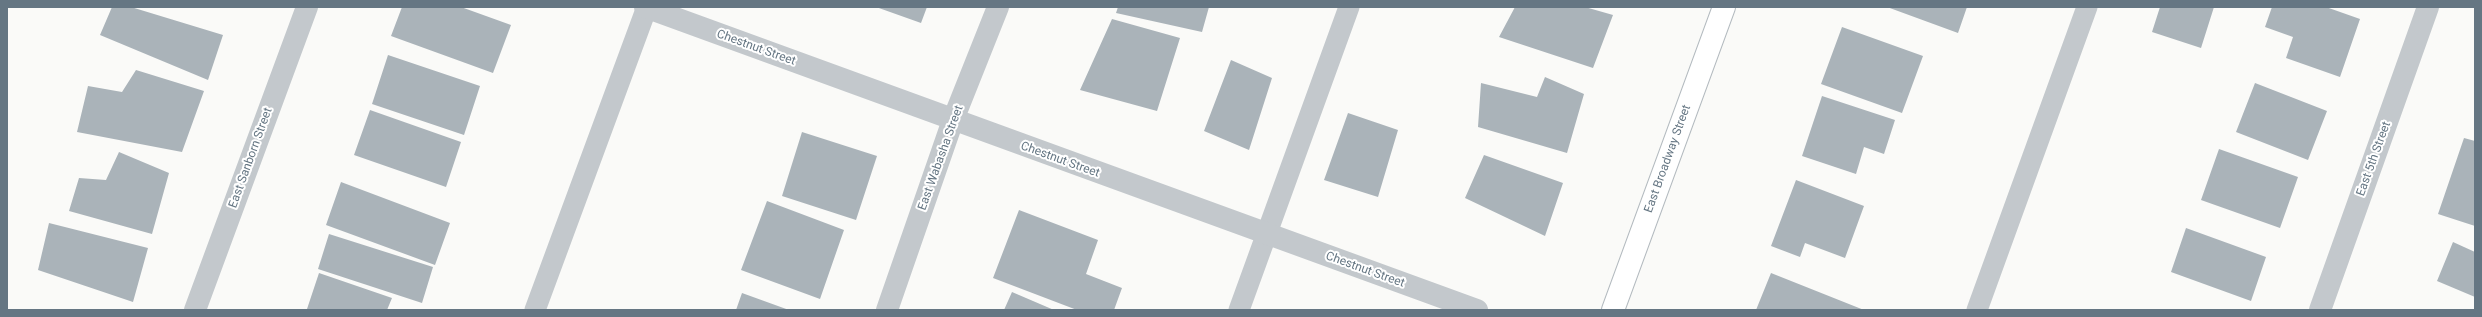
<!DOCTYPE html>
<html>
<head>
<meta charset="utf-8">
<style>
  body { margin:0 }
  #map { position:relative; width:2482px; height:317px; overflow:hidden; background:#fafaf8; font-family:Roboto,sans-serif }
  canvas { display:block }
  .frame { position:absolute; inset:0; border:8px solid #657683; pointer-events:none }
</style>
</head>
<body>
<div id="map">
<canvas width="2482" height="317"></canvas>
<div class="frame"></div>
</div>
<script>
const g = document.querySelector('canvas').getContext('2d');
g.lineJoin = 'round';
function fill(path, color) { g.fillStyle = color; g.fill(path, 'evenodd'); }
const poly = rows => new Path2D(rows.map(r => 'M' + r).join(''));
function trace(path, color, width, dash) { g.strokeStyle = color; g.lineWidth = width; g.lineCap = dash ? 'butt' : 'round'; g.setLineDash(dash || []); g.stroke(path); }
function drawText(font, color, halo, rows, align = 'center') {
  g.font = font + ' Roboto,sans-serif'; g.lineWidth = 4; g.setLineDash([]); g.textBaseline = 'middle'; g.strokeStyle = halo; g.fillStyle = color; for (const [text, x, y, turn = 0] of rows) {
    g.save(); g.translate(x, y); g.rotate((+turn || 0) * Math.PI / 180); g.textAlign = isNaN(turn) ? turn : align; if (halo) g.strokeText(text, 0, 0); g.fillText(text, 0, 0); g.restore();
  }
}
fill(poly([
  [112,7,131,7,223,35,208,80,100,35],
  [402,7,461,7,511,25,493,73,391,36],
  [876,7,927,7,921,23],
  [1118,7,1209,7,1202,32,1116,13],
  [1515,7,1585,7,1613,15,1593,68,1499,37],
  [1887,7,1967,7,1958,33],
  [2160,7,2214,7,2201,48,2152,32],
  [2272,7,2326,7,2360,19,2340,77,2286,58,2293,37,2265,27],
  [1112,19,1180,38,1157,111,1080,90],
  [1842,27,1923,56,1902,113,1821,84],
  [388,55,480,86,464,135,372,104],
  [1231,60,1272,78,1249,150,1204,131],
  [136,70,204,91,182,152,77,132,88,86,122,92],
  [1545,77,1584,94,1567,153,1478,127,1481,83,1537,97],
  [2255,83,2327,111,2308,160,2236,132],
  [1822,96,1895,120,1884,154,1864,147,1856,174,1802,156],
  [370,110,461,142,446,187,354,155],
  [1348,113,1398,130,1378,197,1324,180],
  [802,132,877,156,856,220,782,196],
  [2464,138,2475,141,2475,226,2438,214],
  [2219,149,2298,177,2280,228,2201,200],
  [119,152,169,173,152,234,69,211,79,178,106,180],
  [1484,155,1563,183,1545,236,1465,198],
  [1796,180,1864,206,1845,258,1805,243,1800,257,1771,246],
  [341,182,450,223,435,265,326,225],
  [767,201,844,230,820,299,741,270],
  [1019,210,1098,240,1086,274,1122,288,1114,310,1077,310,993,278],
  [49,223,148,248,133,302,38,270],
  [2186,228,2266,257,2251,301,2171,272],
  [329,234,433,267,422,303,318,269],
  [2453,242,2475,252,2475,297,2437,281],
  [319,273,392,298,387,310,307,309],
  [1771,273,1864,310,1756,310],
  [1012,292,1054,310,1004,310],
  [742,293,789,310,736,310]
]), '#aab3b9');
const secondary = poly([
  [1613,310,1724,7]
]);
trace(secondary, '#b3babf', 24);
trace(poly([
  [535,310,647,7],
  [1239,310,1349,7],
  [1977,310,2087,7]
]), '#c3c8cc', 21);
trace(poly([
  [645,7,1477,310],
  [887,310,953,120,998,7]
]), '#c3c8cc', 22);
trace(poly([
  [195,310,307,7],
  [2320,310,2428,7]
]), '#c3c8cc', 22);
trace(secondary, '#fff', 22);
drawText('12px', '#657683', '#fff', [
  ["Chestnut Street",756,48,20],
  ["East Sanborn Street",251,158,-70],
  ["East Wabasha Street",941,158,-70],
  ["East Broadway Street",1668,159,-70],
  ["East 5th Street",2374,159,-70],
  ["Chestnut Street",1060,160,20],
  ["Chestnut Street",1365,270,20]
]);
</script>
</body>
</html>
